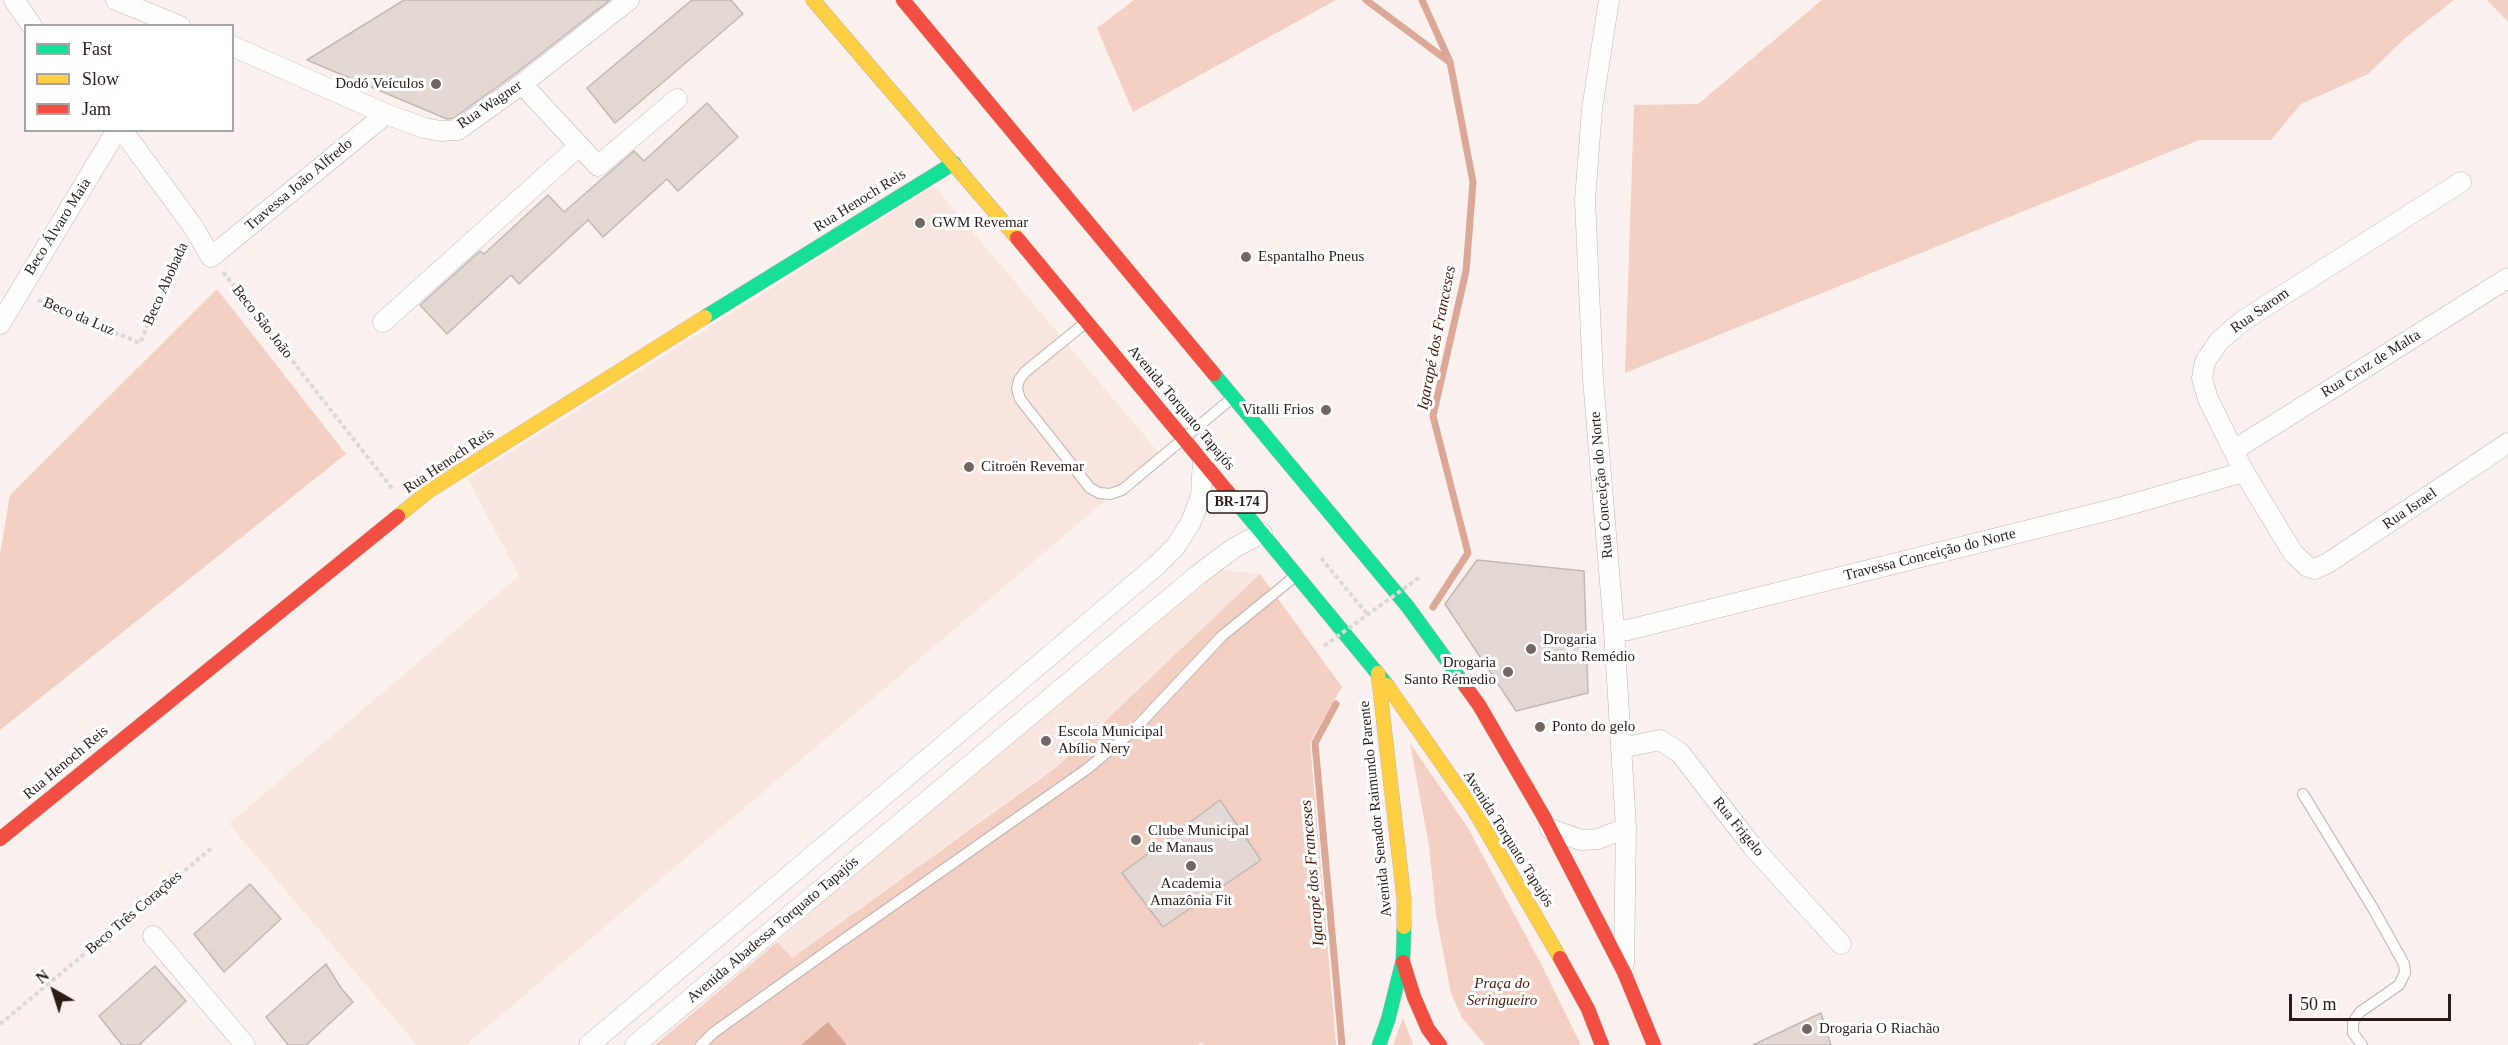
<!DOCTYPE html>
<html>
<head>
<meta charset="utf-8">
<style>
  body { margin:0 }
  #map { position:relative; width:2508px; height:1045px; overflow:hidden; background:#faf1ee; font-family:Georgia,serif }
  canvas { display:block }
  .legend { position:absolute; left:24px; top:24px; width:210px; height:108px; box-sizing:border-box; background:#fff; border:2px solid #a9a4a3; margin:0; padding:8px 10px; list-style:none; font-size:18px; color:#291c18 }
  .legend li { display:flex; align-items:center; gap:12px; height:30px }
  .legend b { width:30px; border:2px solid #a9a4a3 }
  .north { position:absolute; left:24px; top:961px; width:60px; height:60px; -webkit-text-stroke:4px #fff; paint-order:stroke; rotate:321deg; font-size:16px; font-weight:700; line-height:24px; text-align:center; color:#291c18 }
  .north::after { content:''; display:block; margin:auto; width:21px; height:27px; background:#291c18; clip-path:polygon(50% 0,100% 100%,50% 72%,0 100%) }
  .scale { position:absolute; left:2289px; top:994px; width:162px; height:27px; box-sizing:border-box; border:3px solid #291c18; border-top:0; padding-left:8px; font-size:18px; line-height:21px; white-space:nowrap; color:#291c18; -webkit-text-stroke:4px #fff; paint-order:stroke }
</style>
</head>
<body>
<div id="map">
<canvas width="2508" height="1045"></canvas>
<ul class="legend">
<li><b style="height:8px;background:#16e098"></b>Fast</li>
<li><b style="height:8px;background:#ffcf43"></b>Slow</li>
<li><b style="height:8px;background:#f24e42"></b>Jam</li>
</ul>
<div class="north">N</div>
<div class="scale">50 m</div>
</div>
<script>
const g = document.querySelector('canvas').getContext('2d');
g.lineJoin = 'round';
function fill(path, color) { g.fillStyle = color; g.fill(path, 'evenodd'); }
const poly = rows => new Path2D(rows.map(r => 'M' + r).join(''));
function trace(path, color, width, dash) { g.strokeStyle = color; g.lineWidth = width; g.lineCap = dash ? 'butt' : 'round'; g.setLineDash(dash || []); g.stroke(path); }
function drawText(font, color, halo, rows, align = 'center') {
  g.font = font + ' Georgia,serif'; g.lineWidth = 6; g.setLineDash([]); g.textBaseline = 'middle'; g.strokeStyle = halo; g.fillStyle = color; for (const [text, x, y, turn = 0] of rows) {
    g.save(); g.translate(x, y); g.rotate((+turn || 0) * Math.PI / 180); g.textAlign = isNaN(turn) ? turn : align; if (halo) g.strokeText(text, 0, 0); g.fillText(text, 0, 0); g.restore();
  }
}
fill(poly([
  [934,186,1160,454,466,1045,417,1045,229,824,519,576,468,479],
  [1204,568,1260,574,1114,716,1058,765,792,958,777,942]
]), '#f8e5df');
fill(poly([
  [1134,0,1336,0,1133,112,1097,28],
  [1822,0,2454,0,2404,39,2368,74,2301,104,2271,140,2199,140,1625,373,1634,105,1698,104],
  [2487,0,2508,0,2508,22],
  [217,289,346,454,0,730,0,555,10,495],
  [1260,574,1342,687,1310,742,1336,1045,1203,1045,1201,1042,1198,1045,655,1045,777,942,792,958,1058,766],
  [1410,743,1468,828,1541,964,1581,1045,1485,1045,1462,1018,1451,993,1436,915,1429,846],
  [1403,1018,1413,1045,1393,1045]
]), '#f4cfc3');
fill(poly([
  [828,1022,847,1045,801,1045]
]), '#dba796');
trace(poly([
  [1366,0,1448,61],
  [1422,0,1450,62,1473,182,1466,271,1433,416,1468,553,1433,607],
  [1336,704,1315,743,1342,1045]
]), '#dba796', 7);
const building = poly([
  [404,0,610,0,515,74,454,118,447,119,307,60,404,0],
  [692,0,731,0,743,14,615,123,587,88,692,0],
  [707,103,738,137,678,191,667,179,603,237,588,220,519,284,511,275,447,334,420,305,480,251,484,254,548,195,564,212,634,151,644,161,707,103],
  [1477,560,1584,571,1588,693,1516,711,1445,604,1477,560],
  [1220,800,1261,860,1163,927,1122,873,1220,800],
  [250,884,281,919,224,972,194,934,250,884],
  [326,964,341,988,353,1002,306,1045,288,1045,266,1017,326,964],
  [155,966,186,1001,139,1045,122,1045,99,1016,155,966],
  [1821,1013,1831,1045,1753,1045,1821,1013]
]);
fill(building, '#e3d8d4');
trace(building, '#c2b8b5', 1.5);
const lane = poly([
  [1084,324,1025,372,1019,380,1017,389,1020,399,1090,488,1099,493,1110,494,1122,490,1231,399],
  [2303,794,2374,910,2404,964,2405,973,2399,985,2360,1012,2353,1022,2353,1033,2362,1045],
  [701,1045,713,1033,829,950,1087,769,1133,731,1222,636,1293,578]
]);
const street = poly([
  [14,0,32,26],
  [116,0,180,26],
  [1609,0,1592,109,1585,200,1593,379,1614,630,1626,828,1624,963],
  [232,46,386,114,424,128,441,131,458,130,522,84,629,0],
  [522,84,598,166,677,99],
  [122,130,192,225,211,257,386,114],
  [2461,182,2244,320,2219,341,2205,362,2202,378,2208,399,2244,472,2293,553,2308,567,2315,569,2328,563,2508,443],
  [383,322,579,146],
  [0,324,117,130],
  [2234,450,2508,278],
  [1614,630,1628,630,2118,508,2244,472],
  [1621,748,1660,740,1680,753,1752,846,1841,944],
  [1550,829,1581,840,1598,839,1626,828],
  [153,936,245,1045],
  [589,1045,1157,565,1176,546,1191,522,1201,496,1203,460],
  [635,1045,1199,574,1234,548,1262,533]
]);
const fast = poly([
  [705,317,954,163],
  [1214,374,1408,607,1466,687],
  [1237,503,1387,685],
  [1379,1045,1388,1020,1403,960,1404,927]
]);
const slow = poly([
  [813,0,1017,238],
  [398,516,429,491,705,317],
  [1378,673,1404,899,1404,927],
  [1387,685,1474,810,1560,958]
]);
const jam = poly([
  [903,0,1214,374],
  [1017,238,1237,503],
  [1466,687,1479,705,1544,817,1624,972,1654,1045],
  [0,839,398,516],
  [1560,958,1588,1009,1602,1045],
  [1403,962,1414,997,1428,1029,1440,1045]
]);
trace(lane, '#c0b5b2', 12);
trace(street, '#c0b5b2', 21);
trace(fast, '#c0b5b2', 15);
trace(slow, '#c0b5b2', 15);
trace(jam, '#c0b5b2', 15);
trace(poly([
  [223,272,394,491],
  [38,300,140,343,182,248],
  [1321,558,1368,615],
  [0,1024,213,847]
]), '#dbd8d8', 4, [4.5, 3]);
trace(lane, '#fefdfc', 10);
trace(street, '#fefdfc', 20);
trace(fast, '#16e098', 14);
trace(slow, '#ffcf43', 14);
trace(jam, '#f24e42', 14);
trace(poly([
  [1324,646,1420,577]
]), '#dbd8d8', 4, [4.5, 3]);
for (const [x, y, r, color] of [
  [436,84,6,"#726763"],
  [920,223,6,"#726763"],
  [1246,257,6,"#726763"],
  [1326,410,6,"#726763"],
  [969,467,6,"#726763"],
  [1531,649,6,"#726763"],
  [1508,672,6,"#726763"],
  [1540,727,6,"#726763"],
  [1046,741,6,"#726763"],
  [1136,840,6,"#726763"],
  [1191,866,6,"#726763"],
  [1807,1029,6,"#726763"]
]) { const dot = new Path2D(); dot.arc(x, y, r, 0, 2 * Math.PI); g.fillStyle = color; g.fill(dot); trace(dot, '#fff', 2); }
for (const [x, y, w] of [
  [1237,502,60]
]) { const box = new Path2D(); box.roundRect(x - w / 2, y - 11, w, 22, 4.5); g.fillStyle = '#fff'; g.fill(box); trace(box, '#291c18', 1.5); }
drawText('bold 14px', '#291c18', null, [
  ["BR-174",1237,502]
]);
drawText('15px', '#291c18', '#fff', [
  ["Dodó Veículos",424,84,"right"],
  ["GWM Revemar",932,223],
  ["Espantalho Pneus",1258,257],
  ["Vitalli Frios",1314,410,"right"],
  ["Citroën Revemar",981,467],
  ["Drogaria",1543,640],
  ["Santo Remédio",1543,657],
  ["Drogaria",1496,663,"right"],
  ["Santo Rémedio",1496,680,"right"],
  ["Ponto do gelo",1552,727],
  ["Escola Municipal",1058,732],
  ["Abílio Nery",1058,749],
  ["Clube Municipal",1148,831],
  ["de Manaus",1148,848],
  ["Academia",1191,884,"center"],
  ["Amazônia Fit",1191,901,"center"],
  ["Drogaria O Riachão",1819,1029]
], 'left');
drawText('15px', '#291c18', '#fff', [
  ["Rua Wagner",490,105,-34],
  ["Travessa João Alfredo",299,185,-40],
  ["Rua Henoch Reis",860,201,-32],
  ["Beco Álvaro Maia",58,227,-58],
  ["Beco Abobada",166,284,-66],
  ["Rua Sarom",2260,311,-35],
  ["Beco da Luz",79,317,23],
  ["Beco São João",262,322,52],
  ["Rua Cruz de Malta",2371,364,-32],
  ["Avenida Torquato Tapajós",1181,408,50],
  ["Rua Henoch Reis",449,461,-34],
  ["Rua Conceição do Norte",1602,485,-95],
  ["Rua Israel",2410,509,-34],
  ["Travessa Conceição do Norte",1930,555,-14],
  ["Rua Henoch Reis",66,763,-40],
  ["Avenida Senador Raimundo Parente",1376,809,-96],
  ["Rua Frigelo",1738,827,51],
  ["Avenida Torquato Tapajós",1508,839,58],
  ["Beco Três Corações",134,913,-40],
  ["Avenida Abadessa Torquato Tapajós",773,930,-40]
]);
drawText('italic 15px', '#481a0b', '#fff', [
  ["Praça do",1502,984],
  ["Seringueiro",1502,1001]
]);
drawText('italic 16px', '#47190a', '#fff', [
  ["Igarapé dos Franceses",1437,338,-79],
  ["Igarapé dos Franceses",1313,873,-95]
]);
</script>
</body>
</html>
